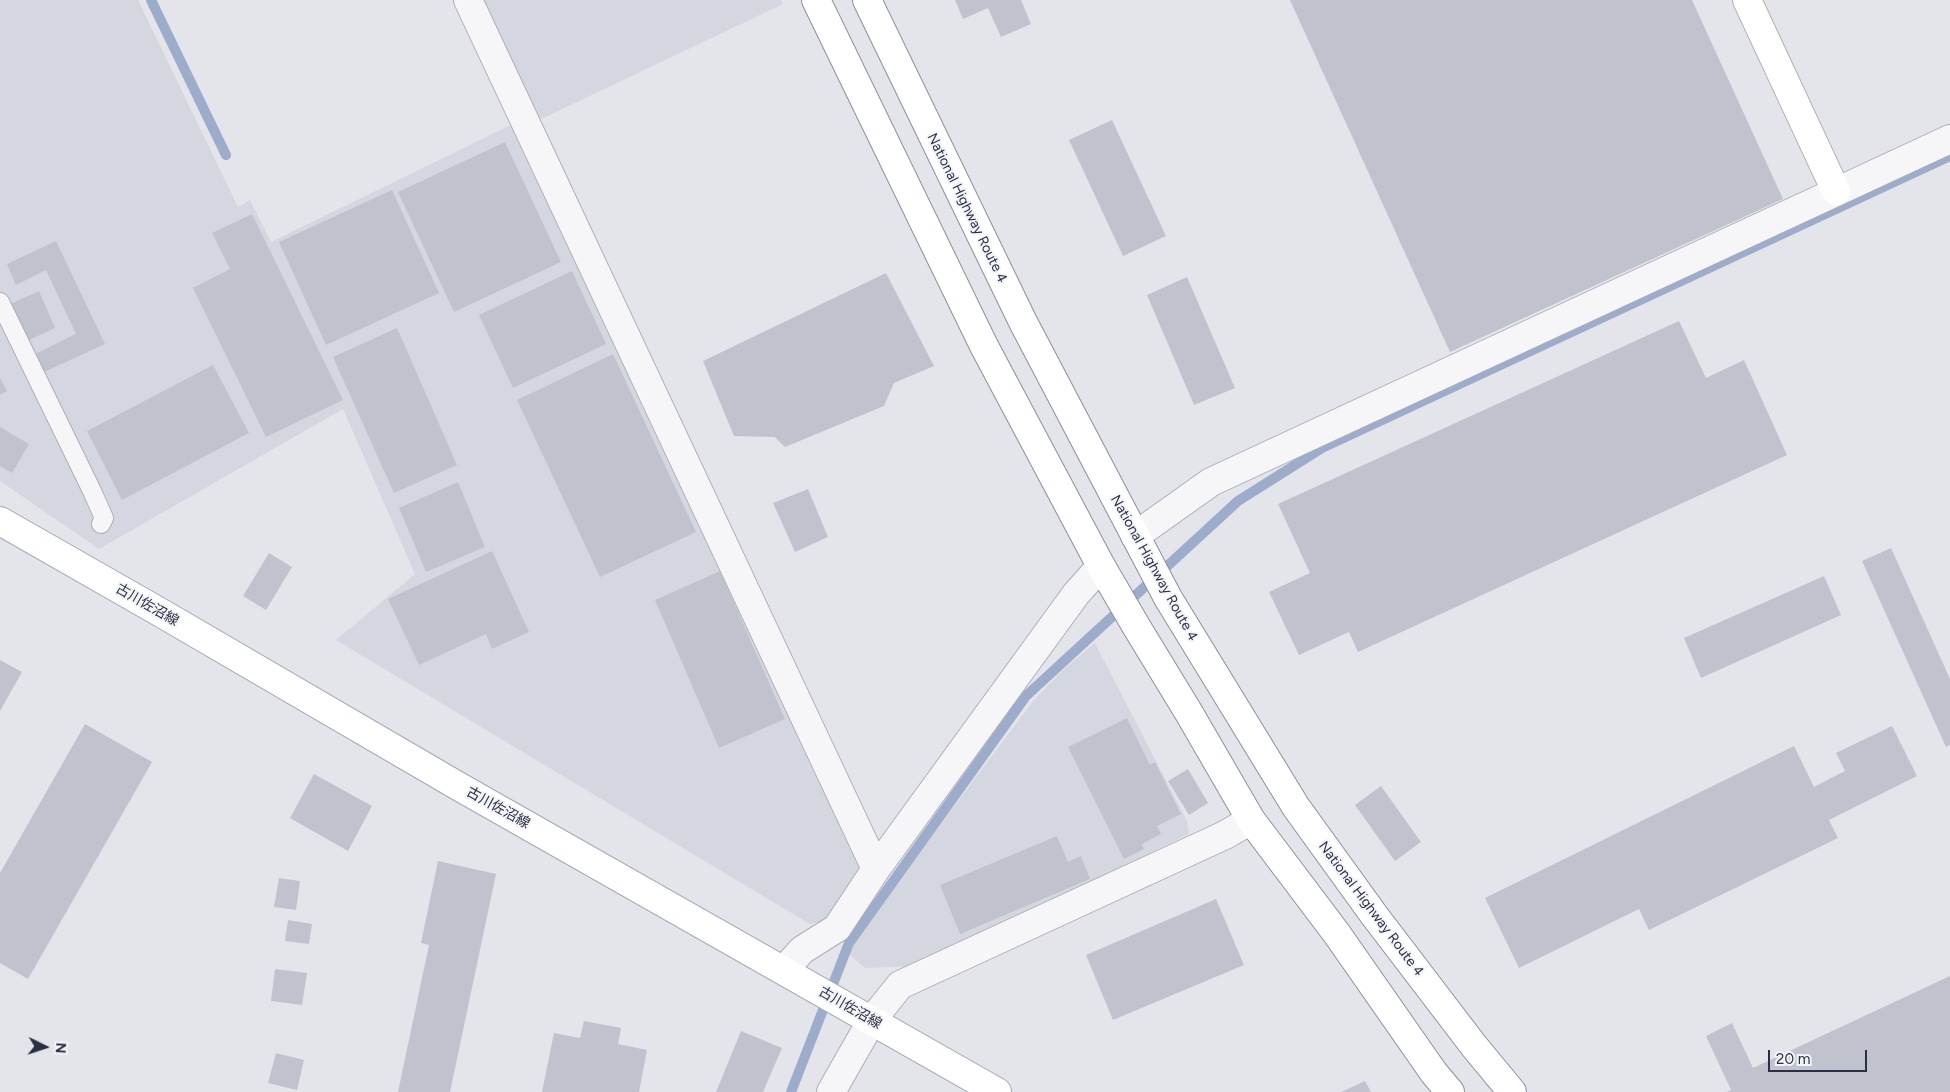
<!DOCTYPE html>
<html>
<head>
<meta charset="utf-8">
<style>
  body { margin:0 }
  #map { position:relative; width:1950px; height:1092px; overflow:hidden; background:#e3e5eb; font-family:Figtree,sans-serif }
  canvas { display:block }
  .north { position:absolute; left:20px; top:1022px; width:50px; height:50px; -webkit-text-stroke:4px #f3f4f8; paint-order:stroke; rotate:94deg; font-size:14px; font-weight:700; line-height:20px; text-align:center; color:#2a2f44 }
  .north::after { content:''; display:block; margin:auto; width:18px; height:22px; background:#2a2f44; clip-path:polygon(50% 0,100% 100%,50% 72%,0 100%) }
  .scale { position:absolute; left:1768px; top:1050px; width:99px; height:22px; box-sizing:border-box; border:2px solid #2a2f44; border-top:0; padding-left:6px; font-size:15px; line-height:18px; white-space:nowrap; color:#2a2f44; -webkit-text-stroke:4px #f3f4f8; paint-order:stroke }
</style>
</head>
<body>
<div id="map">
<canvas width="1950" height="1092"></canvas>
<div class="north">N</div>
<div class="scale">20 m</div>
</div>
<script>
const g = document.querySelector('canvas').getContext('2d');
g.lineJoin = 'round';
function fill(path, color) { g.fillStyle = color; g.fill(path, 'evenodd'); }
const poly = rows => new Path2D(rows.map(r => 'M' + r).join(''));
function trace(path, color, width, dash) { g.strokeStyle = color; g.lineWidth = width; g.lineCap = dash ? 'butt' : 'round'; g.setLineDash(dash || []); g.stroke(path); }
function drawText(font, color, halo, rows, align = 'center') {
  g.font = font + ' Figtree,"Noto Sans JP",sans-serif'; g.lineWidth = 4; g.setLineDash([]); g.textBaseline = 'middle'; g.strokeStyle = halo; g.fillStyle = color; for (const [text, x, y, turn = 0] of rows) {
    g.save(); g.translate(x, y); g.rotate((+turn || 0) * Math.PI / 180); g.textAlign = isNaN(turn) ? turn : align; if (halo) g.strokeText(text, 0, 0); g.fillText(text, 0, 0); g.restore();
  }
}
fill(poly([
  [0,0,138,0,238,207,250,200,271,242,517,122,862,874,827,921,810,924,336,640,415,574,343,409,99,549,0,481],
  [482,0,781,0,783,4,539,120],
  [1095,643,1187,821,1189,834,917,966,865,968,849,954,856,937,1033,701,1064,669]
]), '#d5d7e0');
trace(poly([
  [151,0,226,155],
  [791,1092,849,943,1026,696,1238,501,1322,448,1950,156]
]), '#9eaccb', 10);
fill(poly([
  [955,0,1021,0,1031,24,1001,37,988,8,963,19],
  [1290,0,1692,0,1783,199,1450,352],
  [1112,120,1166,236,1123,256,1069,140],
  [505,142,561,262,454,312,398,192],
  [392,190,439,293,326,345,279,242],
  [252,214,343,400,266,437,193,288,230,269,212,233],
  [56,241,105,344,42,373,33,355,76,334,46,270,16,285,7,264],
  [572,271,606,344,513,388,479,315],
  [886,273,934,366,894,383,884,406,785,447,775,437,734,436,703,361],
  [1187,277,1235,388,1194,405,1147,295],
  [39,291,55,328,25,342,8,305],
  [1679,321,1706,378,1744,360,1787,455,1358,652,1349,632,1299,655,1269,592,1310,573,1278,504],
  [397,328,457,465,394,493,333,357],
  [613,354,696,532,600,577,517,400],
  [213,365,249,433,122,500,87,431],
  [0,378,7,391,0,395],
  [0,427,29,444,12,473,0,466],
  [458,482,485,547,426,572,399,508],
  [808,489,828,537,795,552,773,503],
  [1891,548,1950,679,1950,745,1946,747,1862,561],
  [492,551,529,632,492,649,486,634,419,665,388,599],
  [269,553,292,567,266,610,243,596],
  [720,571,785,719,719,748,655,600],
  [1824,576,1841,615,1701,678,1684,638],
  [0,660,22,672,0,711],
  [1127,718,1150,765,1155,762,1181,814,1157,826,1161,834,1142,844,1144,849,1124,859,1068,747],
  [85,724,152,762,28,979,0,963,0,873],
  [1892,726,1917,776,1829,820,1838,838,1649,930,1639,909,1519,968,1485,898,1794,746,1814,787,1845,771,1836,753],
  [1188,769,1208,803,1189,815,1168,781],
  [314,774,372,806,348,851,290,818],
  [1381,786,1421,842,1395,861,1355,805],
  [1057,836,1068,862,1081,856,1090,879,960,934,940,885],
  [438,861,496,874,450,1092,398,1092,429,945,421,943],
  [279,878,300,881,296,910,274,907],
  [1216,899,1244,965,1113,1020,1086,955],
  [288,920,312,924,309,944,285,941],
  [275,969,307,973,302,1005,271,1001],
  [1950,976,1950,1092,1726,1092,1731,1090,1706,1036,1732,1023,1753,1068],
  [584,1021,621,1028,618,1044,647,1050,639,1092,542,1092,554,1033,580,1038],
  [741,1031,782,1048,763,1092,716,1092],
  [276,1053,304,1060,297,1090,268,1083],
  [1365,1081,1371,1092,1341,1092]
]), '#c0c3ce');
const lane = poly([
  [0,302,92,491,104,518,101,524]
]);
const street = poly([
  [468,0,876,869],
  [1135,536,1211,482,1950,139],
  [784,970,802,950,837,928,876,869,1076,594,1101,566],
  [831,1092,872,1020,900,985,1225,835,1251,820]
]);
const secondary = poly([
  [1747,0,1836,191]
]);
const primary = poly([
  [0,521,163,614,458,786,997,1092]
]);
const highway = poly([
  [816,0,984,346,1101,566,1136,626,1189,713,1251,820,1337,934,1434,1073,1450,1092],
  [867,0,1023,322,1168,598,1296,807,1374,915,1474,1046,1512,1092]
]);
trace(lane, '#acaeb9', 20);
trace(street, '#acaeb9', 30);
trace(secondary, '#acaeb9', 30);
trace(primary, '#a2a7b7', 30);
trace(highway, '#8a8fa2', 30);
trace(lane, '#f6f6f9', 18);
trace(street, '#f6f6f9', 28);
trace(secondary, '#fff', 28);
trace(primary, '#fff', 28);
trace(highway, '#fff', 28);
drawText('14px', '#2a2f44', '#f3f4f8', [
  ["National Highway Route 4",967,208,64],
  ["National Highway Route 4",1154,568,61],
  ["古川佐沼線",147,605,30],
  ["古川佐沼線",498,808,29],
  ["National Highway Route 4",1371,909,53],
  ["古川佐沼線",850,1008,30]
]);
</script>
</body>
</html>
